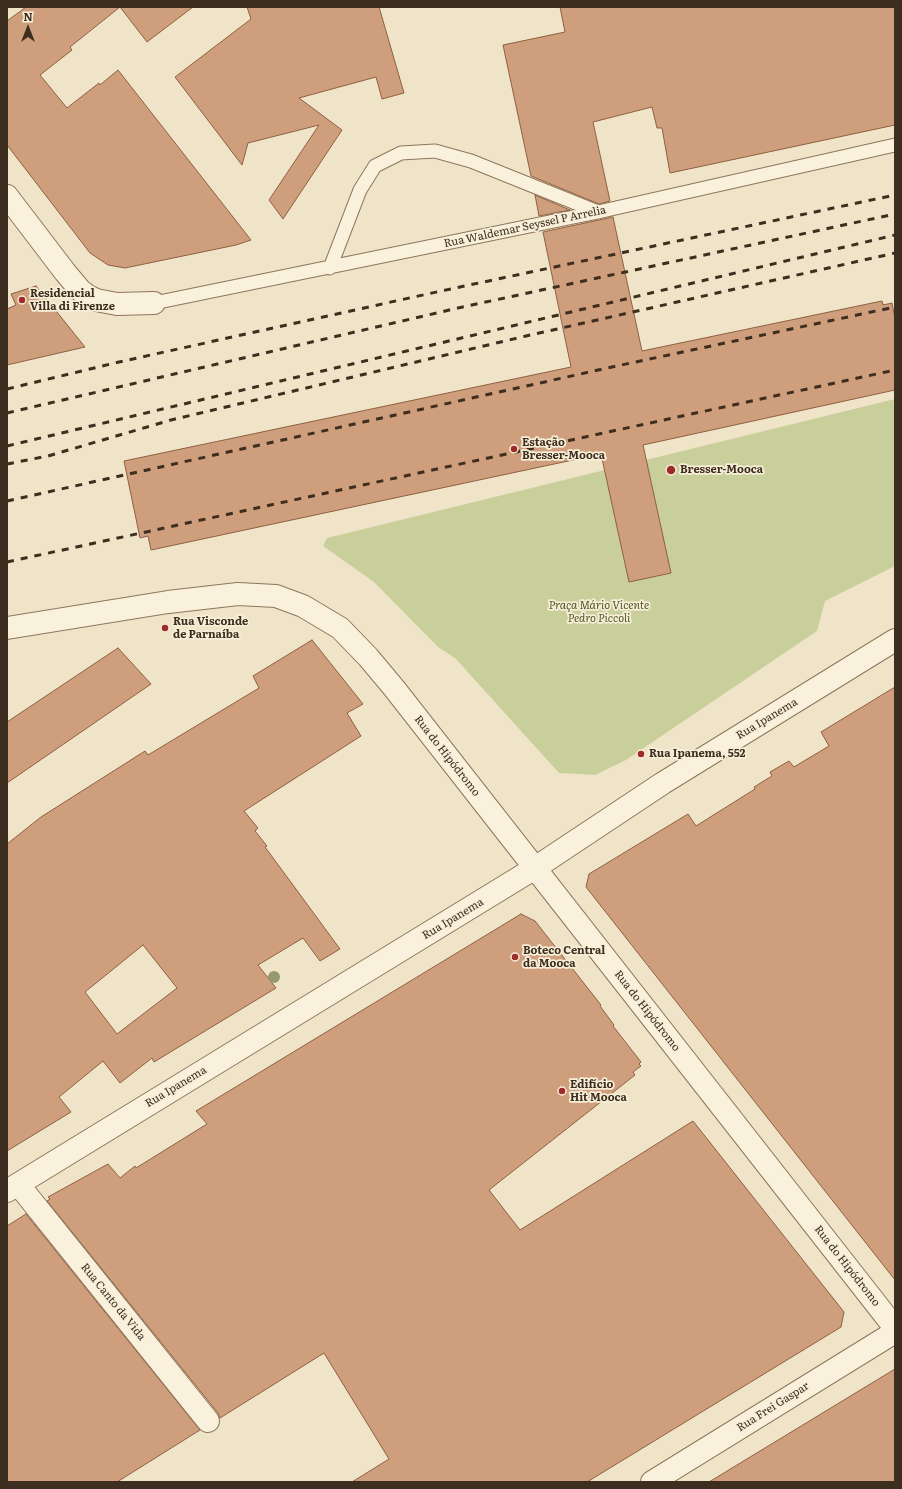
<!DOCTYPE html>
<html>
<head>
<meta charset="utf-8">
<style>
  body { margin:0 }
  #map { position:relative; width:902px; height:1489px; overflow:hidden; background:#f0e4c8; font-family:Literata,serif }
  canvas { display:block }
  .frame { position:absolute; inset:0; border:8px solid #3d2e20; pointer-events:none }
  .north { position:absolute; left:8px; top:8px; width:40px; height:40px; -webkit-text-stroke:3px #f7eed8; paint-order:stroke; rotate:0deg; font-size:11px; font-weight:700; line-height:16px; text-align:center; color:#3d2e20 }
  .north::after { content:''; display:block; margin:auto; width:14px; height:18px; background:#3d2e20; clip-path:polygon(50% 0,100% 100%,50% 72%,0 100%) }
</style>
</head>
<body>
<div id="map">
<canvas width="902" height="1489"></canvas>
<div class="frame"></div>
<div class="north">N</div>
</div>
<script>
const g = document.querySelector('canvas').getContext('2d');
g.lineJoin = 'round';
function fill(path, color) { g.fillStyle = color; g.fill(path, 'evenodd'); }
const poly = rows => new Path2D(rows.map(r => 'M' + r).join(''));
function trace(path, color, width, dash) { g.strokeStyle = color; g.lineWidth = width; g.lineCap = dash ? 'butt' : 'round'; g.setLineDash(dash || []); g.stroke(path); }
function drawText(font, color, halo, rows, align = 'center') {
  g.font = font + ' Literata,serif'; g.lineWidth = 3.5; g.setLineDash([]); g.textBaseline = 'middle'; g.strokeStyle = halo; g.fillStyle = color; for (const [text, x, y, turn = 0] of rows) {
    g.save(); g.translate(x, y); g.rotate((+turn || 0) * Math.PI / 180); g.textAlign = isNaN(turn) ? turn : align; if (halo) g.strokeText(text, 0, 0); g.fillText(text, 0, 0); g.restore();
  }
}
fill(poly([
  [895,399,895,566,825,601,817,631,626,760,595,775,559,773,455,658,438,647,374,582,323,546,327,538]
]), '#c9cf9b');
const building = poly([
  [26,7,193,7,147,42,120,7,70,47,72,50,40,75,67,108,99,83,100,85,118,70,251,240,236,245,125,268,108,265,90,253,7,145,7,21,26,7],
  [247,7,379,7,404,93,382,99,376,77,299,98,342,130,283,219,269,200,319,125,248,143,242,165,175,77,251,19,247,7],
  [560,7,895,7,895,125,670,173,662,128,657,128,652,107,593,122,610,201,599,204,531,176,503,45,565,32,560,7],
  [535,195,570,210,539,216,535,195],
  [613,217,642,351,882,301,883,305,892,303,895,319,895,390,643,445,671,573,629,582,601,454,151,550,148,536,140,538,124,461,571,367,543,232,613,217],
  [36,286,85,347,7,365,7,309,16,305,11,294,36,286],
  [312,640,363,704,347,713,361,736,244,811,258,828,255,831,267,846,265,847,340,949,320,961,303,938,258,965,276,988,154,1062,152,1058,120,1083,103,1061,59,1097,71,1112,7,1151,7,844,41,817,145,751,148,755,259,688,253,676,312,640],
  [143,945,177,988,117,1034,85,992,143,945],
  [118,648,151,684,7,783,7,722,118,648],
  [895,687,895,1280,586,887,589,874,688,814,696,826,755,789,754,787,772,776,770,772,789,761,794,767,829,746,821,732,895,687],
  [521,914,535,921,601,1005,600,1006,614,1025,613,1026,641,1062,639,1064,641,1066,633,1072,635,1075,489,1190,520,1230,693,1121,844,1312,841,1327,587,1482,352,1482,389,1459,324,1353,220,1418,218,1413,47,1201,50,1199,48,1197,108,1164,120,1178,135,1166,136,1168,207,1124,196,1111,521,914],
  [26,1214,200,1430,117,1482,7,1482,7,1226,26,1214],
  [895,1369,895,1482,709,1482,839,1403,895,1369]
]);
fill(building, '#cf9f7d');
trace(building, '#8d5f41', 1);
const service = poly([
  [330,268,360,190,375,166,401,153,435,151,471,161,598,212],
  [154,303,598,212,895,145]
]);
const minor = poly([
  [7,196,65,272,80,290,88,296,96,300,117,304,154,303],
  [18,1184,208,1421],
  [7,1191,535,868],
  [652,1482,895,1332]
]);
const tertiary = poly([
  [7,628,168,602,238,594,276,596,303,606,340,628,368,657,394,688,895,1328],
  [535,868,663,783,895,640]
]);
trace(service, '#8d765c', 15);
trace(minor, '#8d765c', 24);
trace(tertiary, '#8d765c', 24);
trace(service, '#faf1dc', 13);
trace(minor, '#faf1dc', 22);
trace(tertiary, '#faf1dc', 22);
trace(poly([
  [7,389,119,362,441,291,895,195],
  [7,413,458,308,895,214],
  [7,446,895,235],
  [7,464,48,456,171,420,526,336,895,253],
  [7,501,612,367,895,307],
  [7,562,895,370]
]), '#3d2e20', 3, [7, 7]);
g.fillStyle = '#96986f';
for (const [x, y] of [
  [274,977]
]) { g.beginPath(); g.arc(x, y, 6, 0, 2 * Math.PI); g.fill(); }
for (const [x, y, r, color] of [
  [22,300,4,"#9e2a2b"],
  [514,449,4,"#9e2a2b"],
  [671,470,5,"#9e2a2b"],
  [165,628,4,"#9e2a2b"],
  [641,754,4,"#9e2a2b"],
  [515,957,4,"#9e2a2b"],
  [562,1091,4,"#9e2a2b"]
]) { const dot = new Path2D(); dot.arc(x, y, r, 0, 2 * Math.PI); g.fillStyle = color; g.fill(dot); trace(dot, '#f7eed8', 1.5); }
drawText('11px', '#3d2e20', '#f7eed8', [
  ["Rua Waldemar Seyssel P Arrelia",525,227,-12],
  ["Rua Ipanema",767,719,-31],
  ["Rua do Hipódromo",447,756,52],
  ["Rua Ipanema",453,919,-31],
  ["Rua do Hipódromo",647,1011,52],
  ["Rua Ipanema",176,1087,-31],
  ["Rua do Hipódromo",847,1266,52],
  ["Rua Canto da Vida",113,1302,51],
  ["Rua Frei Gaspar",773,1407,-32]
]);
drawText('bold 11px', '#3d2e20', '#f7eed8', [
  ["Residencial",30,294],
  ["Villa di Firenze",30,307],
  ["Estação",522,443],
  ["Bresser-Mooca",522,456],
  ["Bresser-Mooca",680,470],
  ["Rua Visconde",173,622],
  ["de Parnaíba",173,635],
  ["Rua Ipanema, 552",649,754],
  ["Boteco Central",523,951],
  ["da Mooca",523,964],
  ["Edifício",570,1085],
  ["Hit Mooca",570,1098]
], 'left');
drawText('italic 11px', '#4d5a26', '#f7eed8', [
  ["Praça Mário Vicente",599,606],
  ["Pedro Piccoli",599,619]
]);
</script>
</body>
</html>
